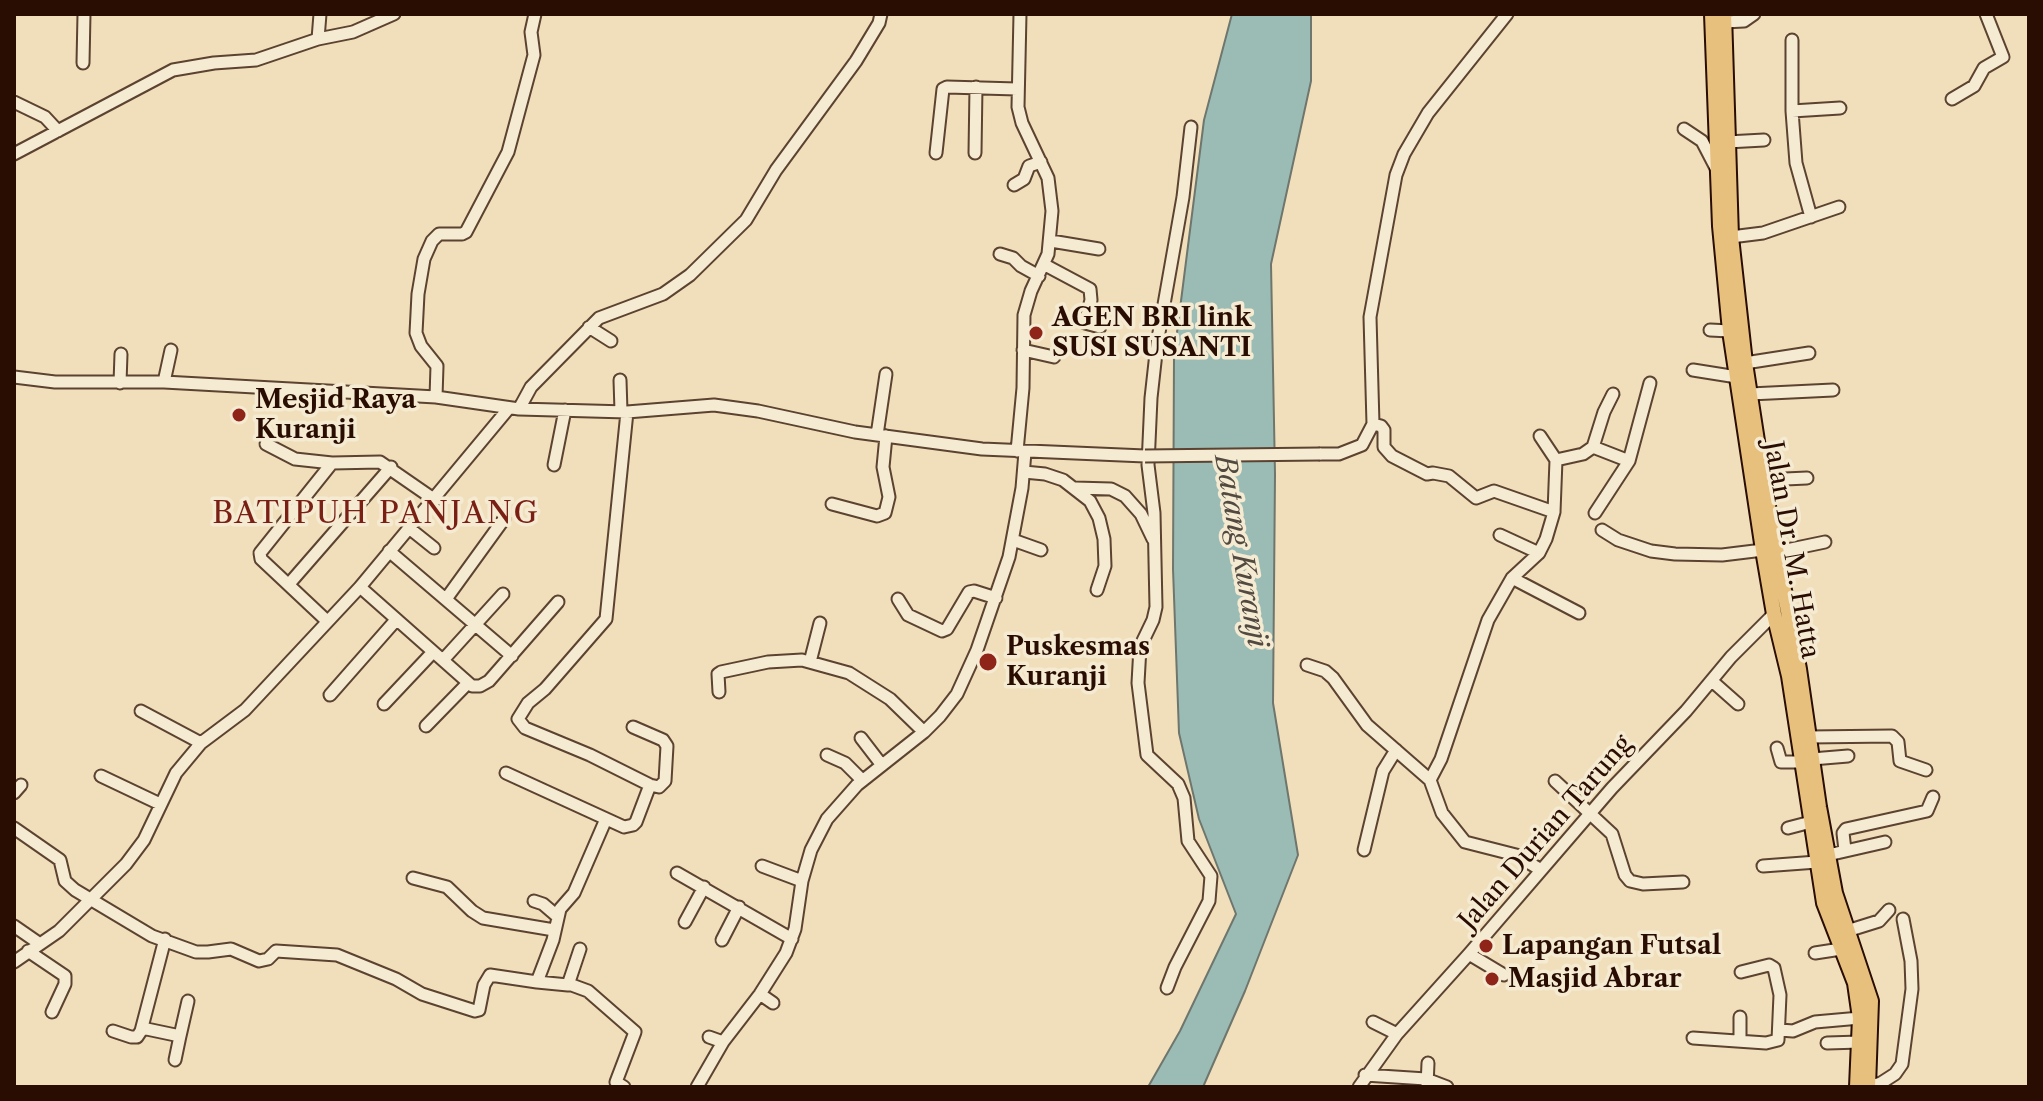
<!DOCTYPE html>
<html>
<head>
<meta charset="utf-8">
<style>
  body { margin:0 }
  #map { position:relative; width:2043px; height:1101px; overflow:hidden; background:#f0dfba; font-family:"Libre Caslon Text",serif }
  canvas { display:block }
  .frame { position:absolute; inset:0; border:16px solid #2a0d02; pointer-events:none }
</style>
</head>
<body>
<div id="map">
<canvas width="2043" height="1101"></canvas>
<div class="frame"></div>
</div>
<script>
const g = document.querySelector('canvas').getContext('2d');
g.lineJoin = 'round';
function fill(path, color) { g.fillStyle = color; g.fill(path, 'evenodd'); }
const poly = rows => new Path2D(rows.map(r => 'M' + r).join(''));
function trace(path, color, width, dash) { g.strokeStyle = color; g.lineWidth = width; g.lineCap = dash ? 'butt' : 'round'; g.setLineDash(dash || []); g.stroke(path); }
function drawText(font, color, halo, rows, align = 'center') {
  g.font = font + ' "Libre Caslon Text",serif'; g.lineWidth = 7; g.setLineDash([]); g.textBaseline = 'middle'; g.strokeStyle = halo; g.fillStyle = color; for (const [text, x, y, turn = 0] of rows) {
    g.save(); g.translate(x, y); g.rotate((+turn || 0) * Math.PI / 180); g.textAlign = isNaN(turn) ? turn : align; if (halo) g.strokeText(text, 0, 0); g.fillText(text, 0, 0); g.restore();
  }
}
const water = poly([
  [1232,14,1311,14,1311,81,1271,264,1275,474,1273,703,1298,855,1245,991,1203,1087,1148,1087,1180,1031,1236,914,1199,819,1179,733,1173,569,1174,356,1204,120,1232,14]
]);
fill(water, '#9bbcb4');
trace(water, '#6e766d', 2);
const minor = poly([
  [1724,22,1744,21,1754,14],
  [318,39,320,14],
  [1792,40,1792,111,1796,163,1811,217],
  [83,63,84,14],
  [1952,99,1974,86,1984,68,2003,57,1986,14],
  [14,102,45,117,58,131],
  [1792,111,1840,108],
  [1684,129,1702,141,1716,168],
  [1727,142,1764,140],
  [936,153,943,89,947,87,1017,89],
  [975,153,976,87],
  [14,154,173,70,214,63,256,60,318,39,353,32,394,14],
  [1014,185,1024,179,1029,166,1041,162],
  [1731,237,1763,233,1839,207],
  [1051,241,1099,249],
  [1000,254,1013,258,1021,266,1039,276],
  [1045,265,1090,289,1091,300,1085,323,1100,327],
  [589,327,611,341],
  [1710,330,1730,331],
  [1023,350,1054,357],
  [1745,363,1809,353],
  [1693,370,1737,377],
  [14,377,55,382,164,382,436,397,519,409,627,412,714,405,758,411,855,432,982,449,1145,456],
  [620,380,621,411],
  [164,382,171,350],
  [120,383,121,354],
  [1750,394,1833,390],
  [436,397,437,366,421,346,416,333,418,294,424,259,432,241,439,234,462,234,466,232,508,152,534,55,531,32,535,14],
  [519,409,531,387,599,318,663,294,690,275,746,220,776,170,856,61,879,23,881,14],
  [627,412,606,619,545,689,528,703,518,719,525,728,590,755,650,785,659,787,665,781,667,746,663,740,633,727],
  [1373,424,1381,426,1384,430,1384,447,1392,456,1427,474,1433,473,1449,476,1476,498,1494,491,1554,512],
  [877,435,886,374],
  [1540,436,1556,460],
  [266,444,295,459,332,463],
  [1593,447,1604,412,1613,394],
  [1017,451,1023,388,1024,315,1031,291,1048,254,1052,211,1048,178,1022,123,1018,107,1020,14],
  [1320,454,1339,454,1362,445,1373,424,1370,317,1396,175,1404,154,1428,113,1507,14],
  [554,465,565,410],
  [1024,472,1045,474,1063,480,1090,501,1099,518,1104,539,1105,566,1097,590],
  [1763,480,1807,478],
  [1075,488,1111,489,1125,496,1141,514,1153,539],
  [832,504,877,516,885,513,889,497,883,467,886,436],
  [1595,513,1629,461,1650,383],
  [409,528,434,548],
  [1602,530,1618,540,1651,551,1675,554,1722,555,1763,550],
  [1500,535,1539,553],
  [1013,540,1041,550],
  [389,551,512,656],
  [1777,552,1825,542],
  [1512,578,1579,613],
  [289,584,391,467],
  [360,587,472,686,480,686,489,681,558,602],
  [446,599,504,519],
  [898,599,908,615,942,631,947,629,969,592,974,591,996,598],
  [327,621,261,559,260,553,332,463,380,462,435,500],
  [443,660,503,594],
  [810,662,820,623],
  [1307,665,1325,671,1333,678,1367,725,1430,780,1442,813,1465,842,1516,855,1541,870],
  [1712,681,1738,704],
  [719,692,718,674,721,672,768,662,802,660,849,673,890,699,924,732],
  [330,695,396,620],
  [384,704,433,652],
  [141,711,201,743],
  [426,726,467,684],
  [1809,737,1892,736,1898,742,1900,761,1926,770],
  [861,738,881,764],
  [1777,748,1781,762,1801,762],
  [827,755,845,763,862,780],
  [1812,759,1848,756],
  [506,773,624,827,633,825,636,822,650,785],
  [101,776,160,804],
  [1430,780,1441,759,1488,620,1512,578,1539,553,1546,539,1554,512,1556,460,1583,454,1593,447,1629,461],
  [1555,781,1612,834,1625,875,1630,881,1643,884,1683,882],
  [14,793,21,785],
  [14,828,60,860,65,881,75,890,152,936,196,952,208,952,231,949,259,961,268,959,276,951,337,955,396,979,422,994,475,1011,479,1010,484,985,490,975,537,982,553,940,560,909,574,893,606,819],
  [1788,828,1811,822],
  [1364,850,1383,771,1396,750],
  [1845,850,1843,833,1846,829,1927,811,1933,797],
  [1828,855,1885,842],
  [762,866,802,881],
  [1763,866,1817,862],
  [677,873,792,939],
  [413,878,447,887,472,911,483,918,554,930],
  [534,901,543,904,557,916],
  [685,922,704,887],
  [14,926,40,944],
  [1847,931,1879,921,1889,910],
  [722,940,739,907],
  [28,951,65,976,65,984,52,1012],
  [1815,953,1841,949],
  [1469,954,1504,975],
  [14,962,59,931,126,864,144,840,176,773,201,743,245,710,360,587,509,408],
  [537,982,568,985,580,949],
  [569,984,588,991,635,1032,616,1082,624,1087],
  [1167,988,1175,967,1209,901,1211,876,1188,841,1184,798,1178,784,1147,755,1138,683,1140,647,1153,620,1156,607,1154,513,1148,465,1151,398,1157,344,1183,197,1191,127],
  [760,994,773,1003],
  [1373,1022,1397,1034],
  [142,1028,180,1036,175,1060],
  [1780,1030,1793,1031,1815,1022,1860,1018],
  [113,1031,131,1037,137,1037,141,1031,165,939],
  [180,1036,188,1001],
  [709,1037,723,1042],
  [1693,1038,1766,1043,1778,1040,1780,995,1774,968,1769,965,1741,972],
  [1740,1041,1740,1017],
  [1827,1043,1860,1042],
  [1365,1075,1426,1079,1447,1087],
  [1427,1086,1428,1063],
  [697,1087,723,1042,760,994,786,953,795,929,802,881,811,850,827,819,857,785,924,732,940,716,957,694,977,650,1009,557,1022,488,1025,452],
  [1359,1087,1397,1034,1469,954,1612,788,1686,711,1731,657,1774,614],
  [1868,1087,1881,1083,1895,1074,1902,1064,1912,989,1911,961,1903,919]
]);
const major = poly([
  [1712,14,1720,226,1730,331,1763,550,1774,614,1789,676,1824,903,1855,983,1860,1018,1857,1087],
  [1724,14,1731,237,1745,363,1763,480,1799,669,1819,807,1835,893,1871,1001,1868,1087]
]);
trace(minor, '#5c4230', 15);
trace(major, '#2a0d02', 18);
trace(minor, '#f5ead2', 11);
trace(major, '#e8c07d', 14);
const minorBridge = poly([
  [1145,456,1320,454]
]);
trace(minorBridge, '#5c4230', 15, []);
trace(minorBridge, '#f5ead2', 11);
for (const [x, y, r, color] of [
  [1036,333,8,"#8f2418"],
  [239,415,8,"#8f2418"],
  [988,662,10,"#8f2418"],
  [1486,946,8,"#8f2418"],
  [1492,979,8,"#8f2418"]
]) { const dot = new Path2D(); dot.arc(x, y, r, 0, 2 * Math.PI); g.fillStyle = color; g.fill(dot); trace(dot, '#f5ead2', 3); }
drawText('bold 26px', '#2a0d02', '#f5ead2', [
  ["AGEN BRI link",1052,318],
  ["SUSI SUSANTI",1052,348],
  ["Mesjid Raya",255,400],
  ["Kuranji",255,430],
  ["Puskesmas",1006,647],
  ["Kuranji",1006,677],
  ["Lapangan Futsal",1502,946],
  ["Masjid Abrar",1508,979]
], 'left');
drawText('26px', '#2a0d02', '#f5ead2', [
  ["Jalan Dr. M. Hatta",1791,550,80],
  ["Jalan Durian Tarung",1546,833,-49]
]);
drawText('italic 28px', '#524a40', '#f5ead2', [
  ["Batang Kuranji",1240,551,80]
]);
g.letterSpacing = '2px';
drawText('30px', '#7a1f14', '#f5ead2', [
  ["BATIPUH PANJANG",376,514]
]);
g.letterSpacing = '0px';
</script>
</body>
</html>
